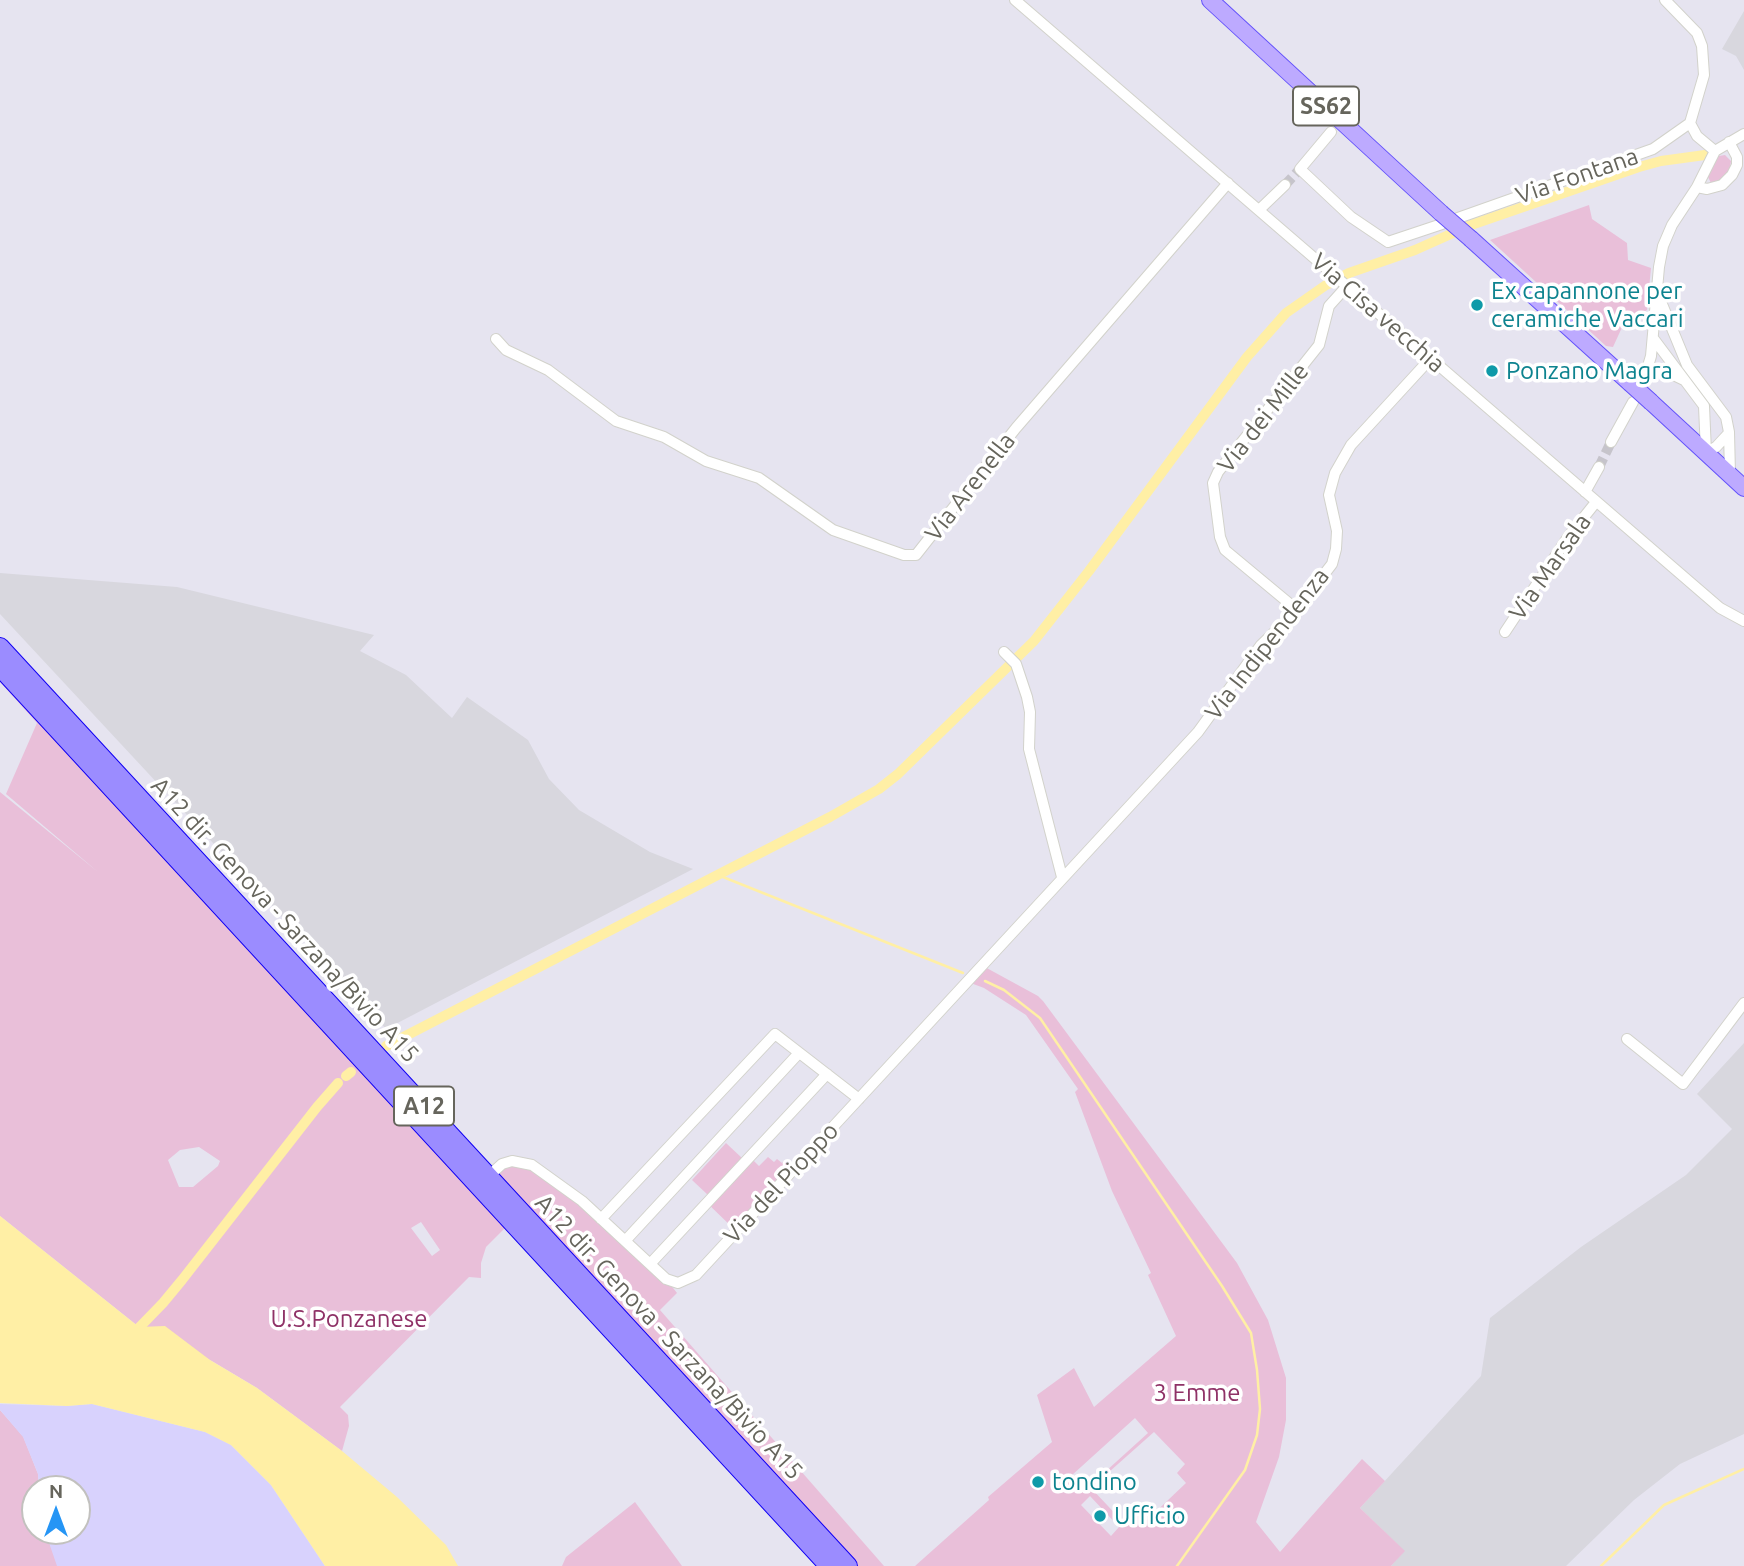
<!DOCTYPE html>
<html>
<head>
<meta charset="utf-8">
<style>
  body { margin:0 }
  #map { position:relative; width:1744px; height:1566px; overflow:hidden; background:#e6e4f0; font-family:Ubuntu,sans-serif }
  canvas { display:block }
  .north { position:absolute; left:21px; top:1475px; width:70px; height:70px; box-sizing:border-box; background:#fff; border:2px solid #c2c1be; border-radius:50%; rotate:0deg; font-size:19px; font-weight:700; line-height:28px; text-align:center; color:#66655c }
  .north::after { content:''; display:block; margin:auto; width:24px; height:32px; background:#2595f5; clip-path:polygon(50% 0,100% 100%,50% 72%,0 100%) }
</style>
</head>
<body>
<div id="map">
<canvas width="1744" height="1566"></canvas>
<div class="north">N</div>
</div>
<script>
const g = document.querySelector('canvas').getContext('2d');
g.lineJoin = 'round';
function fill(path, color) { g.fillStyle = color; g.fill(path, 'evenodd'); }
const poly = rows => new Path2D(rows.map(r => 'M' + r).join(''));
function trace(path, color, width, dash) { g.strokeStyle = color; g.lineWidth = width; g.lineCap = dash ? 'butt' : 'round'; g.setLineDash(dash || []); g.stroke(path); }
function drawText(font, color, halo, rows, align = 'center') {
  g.font = font + ' Ubuntu,sans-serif'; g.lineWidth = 7; g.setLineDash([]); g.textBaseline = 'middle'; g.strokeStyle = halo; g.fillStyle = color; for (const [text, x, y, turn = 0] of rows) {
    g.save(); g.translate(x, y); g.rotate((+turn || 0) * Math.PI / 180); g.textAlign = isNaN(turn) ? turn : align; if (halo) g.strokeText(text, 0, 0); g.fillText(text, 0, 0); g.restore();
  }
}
fill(poly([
  [1744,11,1744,70,1736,56,1722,49],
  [0,573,177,587,374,635,360,651,406,675,452,718,467,697,528,740,549,779,579,810,650,852,693,869,386,1029,0,614],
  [1744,1043,1744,1434,1680,1464,1634,1500,1566,1566,1391,1566,1404,1551,1360,1508,1481,1376,1490,1318,1581,1247,1686,1175,1732,1129,1697,1094]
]), '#d8d7de');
fill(poly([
  [1725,155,1731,161,1729,174,1717,183,1711,183,1707,175,1710,168,1719,156],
  [1589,205,1592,219,1627,243,1628,260,1651,268,1647,310,1624,323,1613,347,1606,346,1490,240],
  [0,671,509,1224,486,1247,481,1263,481,1278,469,1277,340,1407,348,1415,349,1426,342,1451,257,1388,210,1360,139,1327,0,1216,0,792,98,872,6,794,37,723,0,682],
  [199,1147,220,1161,218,1166,193,1187,179,1187,168,1160,180,1150],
  [421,1222,440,1250,432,1256,411,1228],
  [983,966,1038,996,1043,1001,1237,1263,1268,1320,1286,1378,1286,1420,1279,1457,1256,1522,1280,1552,1362,1459,1385,1481,1360,1508,1405,1551,1391,1566,915,1566,989,1500,988,1497,1052,1442,1037,1395,1074,1368,1094,1407,1176,1336,1148,1275,1151,1273,1112,1191,1075,1092,1078,1089,1026,1015,984,988,968,982],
  [1135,1418,1148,1433,1084,1491,1071,1476],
  [1154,1432,1185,1464,1177,1473,1186,1483,1146,1521,1137,1512,1124,1523,1091,1488],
  [1090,1496,1119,1527,1111,1536,1081,1505],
  [726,1143,743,1159,748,1155,759,1166,768,1157,774,1162,777,1159,782,1163,784,1161,792,1169,734,1229,705,1201,709,1196,692,1180],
  [522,1161,582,1201,666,1279,677,1293,660,1310,884,1566,853,1566,491,1174,502,1164],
  [0,1410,23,1436,38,1474,39,1489,35,1489,35,1531,45,1531,58,1566,0,1566],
  [635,1502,682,1566,562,1566,566,1557]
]), '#e9bfd9');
fill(poly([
  [0,1404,67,1406,92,1404,205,1432,231,1445,271,1485,325,1566,57,1566,45,1531,77,1531,77,1489,39,1489,38,1474,23,1437,0,1410]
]), '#d8d2fd');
fill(poly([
  [0,1216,139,1327,165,1326,210,1360,257,1388,342,1451,397,1497,446,1545,458,1566,325,1566,271,1485,231,1445,205,1432,92,1404,67,1406,0,1403]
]), '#ffefa5');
trace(poly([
  [718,875,963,973],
  [985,981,1004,990,1040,1018,1222,1286,1251,1333,1257,1370,1260,1409,1257,1435,1245,1470,1177,1566],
  [1601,1566,1664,1505,1744,1469]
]), '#ffefa5', 2.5);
trace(poly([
  [386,1046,830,817,879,789,898,774,1034,641,1089,571,1247,357,1286,313,1326,285,1349,273,1415,250,1471,225,1639,167,1661,161,1705,155],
  [346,1076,351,1072],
  [130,1337,163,1303,182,1280,317,1107,338,1083]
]), '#ffefa5', 10);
trace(poly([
  [1285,185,1300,169],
  [1599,467,1611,442]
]), '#c6c4cb', 10, [10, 5]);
const street = poly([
  [1015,0,1720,608,1744,621],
  [1331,132,1300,169,1351,217,1388,242,1442,224],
  [1715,151,1744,134],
  [1697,187,1707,189,1722,185,1732,175,1737,165,1737,157,1729,142],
  [1259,210,1285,185],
  [1458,218,1653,149,1690,123],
  [1657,292,1687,365,1726,417,1729,432,1730,474],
  [1653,338,1704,406,1706,452,1716,447,1729,433],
  [496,339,506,350,548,370,616,421,664,437,706,461,759,478,833,530,904,555,916,555,1016,428,1228,183],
  [1646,375,1661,369,1684,380],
  [1643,383,1651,356,1659,267,1663,246,1672,225,1697,187,1715,151,1697,136,1690,123,1704,75,1702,46,1697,33,1665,0],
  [1611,442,1633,402],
  [1585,492,1599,467],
  [1296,609,1225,550,1220,537,1213,483,1218,472,1319,345,1329,306,1347,286],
  [1505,632,1568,537,1596,502],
  [1004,652,1016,664,1027,697,1030,712,1029,749,1062,877],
  [1627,1039,1683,1084,1744,1003],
  [491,1174,502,1164,512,1161,532,1165,582,1201,666,1279,678,1283,696,1275,1198,732,1261,645,1289,618,1322,577,1332,564,1336,549,1337,531,1329,495,1335,473,1351,445,1430,359],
  [601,1219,775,1034,859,1099],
  [625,1241,799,1053],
  [650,1264,827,1074]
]);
const primary = poly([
  [1210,0,1441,213],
  [1471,239,1630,383],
  [1651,402,1744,488]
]);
const highway = poly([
  [0,647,848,1566],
  [0,667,829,1566]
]);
trace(street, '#d2d2cb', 12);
trace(primary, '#6352fb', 18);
trace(highway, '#1100f4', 20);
trace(street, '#fff', 10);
trace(primary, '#bdaaff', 16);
trace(highway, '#9b8cff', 18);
const primaryBridge = poly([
  [1441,213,1471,239],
  [1630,383,1651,402]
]);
trace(primaryBridge, '#6352fb', 18, []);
trace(primaryBridge, '#bdaaff', 16);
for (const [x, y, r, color] of [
  [1477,305,7,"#0f9aa8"],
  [1492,371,7,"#0f9aa8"],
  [1038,1482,7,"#0f9aa8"],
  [1100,1516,7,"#0f9aa8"]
]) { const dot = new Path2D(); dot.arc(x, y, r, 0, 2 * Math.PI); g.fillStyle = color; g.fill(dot); trace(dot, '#fff', 2.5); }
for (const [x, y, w] of [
  [1326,106,66],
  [424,1106,60]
]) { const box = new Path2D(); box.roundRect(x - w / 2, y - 19.5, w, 39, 5); g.fillStyle = '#fff'; g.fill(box); trace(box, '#66655c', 2); }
drawText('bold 23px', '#66655c', null, [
  ["SS62",1326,106],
  ["A12",424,1106]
]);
drawText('24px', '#66655c', '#fff', [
  ["Via Fontana",1577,176,-19],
  ["Via Cisa vecchia",1378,313,41],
  ["Via dei Mille",1263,418,-52],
  ["Via Arenella",970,487,-52],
  ["Via Marsala",1550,567,-55],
  ["Via Indipendenza",1267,644,-52],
  ["A12 dir. Genova - Sarzana/Bivio A15",285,920,47],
  ["Via del Pioppo",781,1183,-47],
  ["A12 dir. Genova - Sarzana/Bivio A15",669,1337,47]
]);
drawText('24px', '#0d838f', '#fff', [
  ["Ex capannone per",1491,291],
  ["ceramiche Vaccari",1491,319],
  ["Ponzano Magra",1506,371],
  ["tondino",1052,1482],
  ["Ufficio",1114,1516]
], 'left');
drawText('24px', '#8f3267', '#fff', [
  ["U.S.Ponzanese",349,1319],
  ["3 Emme",1197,1393]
]);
</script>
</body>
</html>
